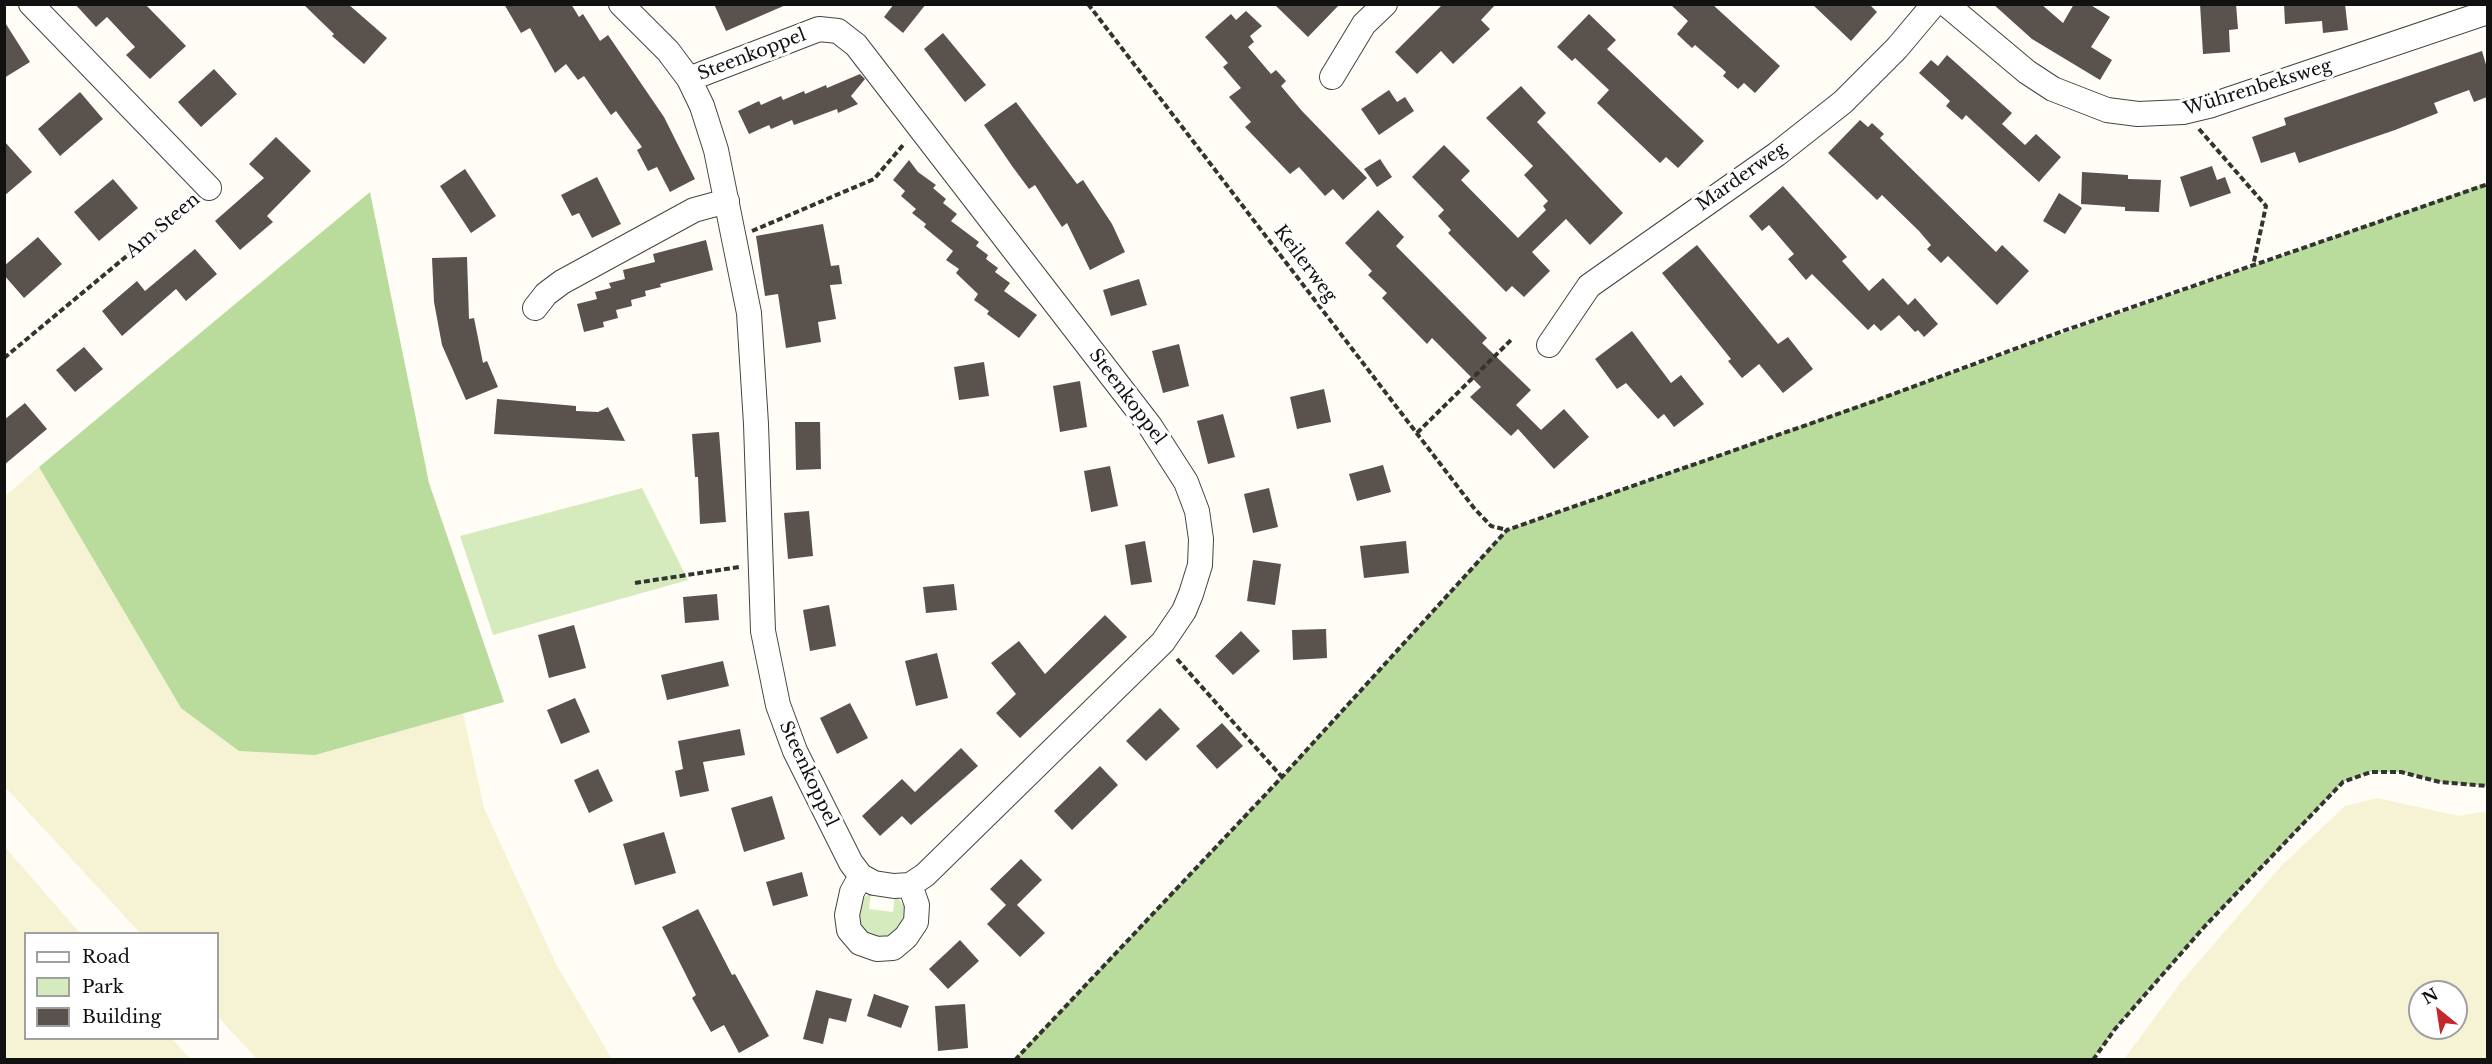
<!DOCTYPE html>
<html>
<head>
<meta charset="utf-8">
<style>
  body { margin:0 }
  #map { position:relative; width:2492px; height:1064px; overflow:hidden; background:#fffdf5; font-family:"Libre Baskerville",serif }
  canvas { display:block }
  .frame { position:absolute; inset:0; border:6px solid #111; pointer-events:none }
  .legend { position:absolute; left:24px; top:932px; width:195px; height:108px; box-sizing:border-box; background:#fff; border:2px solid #a0a0a0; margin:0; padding:8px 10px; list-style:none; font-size:18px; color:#111 }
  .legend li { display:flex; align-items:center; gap:12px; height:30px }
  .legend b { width:30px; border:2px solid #a0a0a0 }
  .north { position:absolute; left:2408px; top:980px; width:60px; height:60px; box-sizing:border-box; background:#fff; border:2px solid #a0a0a0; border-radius:50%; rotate:330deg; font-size:16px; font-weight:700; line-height:24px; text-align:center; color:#111 }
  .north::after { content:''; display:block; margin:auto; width:21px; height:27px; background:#c4262e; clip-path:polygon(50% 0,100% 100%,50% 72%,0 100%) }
</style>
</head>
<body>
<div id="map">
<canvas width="2492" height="1064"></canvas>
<div class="frame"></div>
<ul class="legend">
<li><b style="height:8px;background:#fff"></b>Road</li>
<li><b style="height:16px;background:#d5ebbd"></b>Park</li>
<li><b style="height:16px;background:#5a524d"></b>Building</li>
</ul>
<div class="north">N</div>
</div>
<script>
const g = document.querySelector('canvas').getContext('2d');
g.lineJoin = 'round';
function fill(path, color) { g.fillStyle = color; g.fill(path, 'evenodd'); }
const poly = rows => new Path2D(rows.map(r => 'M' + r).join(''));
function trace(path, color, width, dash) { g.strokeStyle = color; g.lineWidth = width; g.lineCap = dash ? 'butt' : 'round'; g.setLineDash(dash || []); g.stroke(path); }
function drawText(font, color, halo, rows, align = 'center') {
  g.font = font + ' "Libre Baskerville",serif'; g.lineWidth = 6; g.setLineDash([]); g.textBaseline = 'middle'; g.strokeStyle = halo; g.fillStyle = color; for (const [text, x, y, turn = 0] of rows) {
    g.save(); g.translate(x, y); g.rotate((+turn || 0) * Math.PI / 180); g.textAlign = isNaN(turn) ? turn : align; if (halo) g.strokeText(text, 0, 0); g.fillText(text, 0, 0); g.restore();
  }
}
fill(poly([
  [39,467,181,708,315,755,463,713,484,808,556,964,612,1059,257,1059,218,1017,218,934,140,933,5,787,5,496],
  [2377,798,2459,816,2487,811,2487,1059,2124,1059,2181,982,2282,865,2345,806],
  [2420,992,2456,992,2456,1028,2420,1028],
  [5,847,80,933,26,934,26,1038,172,1039,191,1059,5,1059]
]), '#f6f3d4');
fill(poly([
  [642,488,688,580,493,635,460,536],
  [871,892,869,909,893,912,895,894,906,909,904,927,885,942,857,928,858,903]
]), '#d5ebbd');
fill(poly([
  [2487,183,2487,786,2440,782,2401,772,2371,772,2343,782,2205,926,2115,1029,2093,1059,1015,1059,1282,777,1507,530],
  [370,192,429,483,504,702,315,755,239,751,181,708,39,467]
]), '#b9dc9c');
fill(poly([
  [75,4,145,4,186,46,150,79,126,55,135,47,107,17,96,27],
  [303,4,348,4,387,38,364,64,332,36,334,34],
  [504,4,571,4,579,17,583,14,600,41,608,35,664,117,695,179,670,192,657,167,648,171,637,150,642,147,616,111,611,115,584,76,578,80,566,64,555,73,530,28,521,33],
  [714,4,788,4,726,31],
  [894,4,926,4,903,33,884,17],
  [1274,4,1340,4,1308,37],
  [1443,4,1496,4,1481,20,1490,29,1453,64,1441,51,1417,74,1395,52],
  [1670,4,1712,4,1780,66,1755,93,1744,83,1738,89,1723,76,1726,72,1695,45,1692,48,1677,34,1688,21],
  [1812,4,1869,4,1877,12,1851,41],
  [1993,4,2041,4,2063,23,2074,4,2089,4,2110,17,2091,47,2112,60,2100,80,2032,39],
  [2200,4,2236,4,2238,29,2229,30,2230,52,2203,54],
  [2284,4,2345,4,2348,30,2323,33,2322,21,2285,24],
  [1246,11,1262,26,1250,36,1254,42,1248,47,1271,74,1276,70,1286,81,1281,86,1302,111,1367,178,1343,200,1333,189,1325,196,1299,167,1290,174,1245,127,1251,122,1229,97,1241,88,1223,67,1228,63,1205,37,1231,14,1236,20],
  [1589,14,1616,40,1607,49,1704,141,1678,168,1666,157,1660,163,1597,103,1609,90,1575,58,1572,61,1557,47],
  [4,21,30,62,4,78],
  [943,33,986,85,965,102,924,49],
  [2482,51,2487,68,2487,97,2474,102,2469,90,2434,103,2438,113,2395,130,2299,163,2295,152,2261,163,2252,137,2286,125,2284,118],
  [1947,55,2012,113,2002,124,2025,145,2036,134,2061,157,2039,182,1966,115,1962,120,1946,106,1950,101,1919,73,1931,60,1938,66],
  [214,69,237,94,201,127,178,102],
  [860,74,865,79,851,96,858,104,838,113,837,109,794,125,792,120,771,129,769,125,749,134,738,111,759,101,761,105,781,96,783,100,804,91,805,94,826,85,827,88],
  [1521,86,1546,113,1537,122,1623,213,1590,245,1566,219,1532,252,1550,271,1524,297,1512,286,1506,292,1448,233,1451,230,1438,216,1444,210,1412,177,1444,145,1470,171,1461,180,1518,238,1546,210,1543,206,1548,201,1524,175,1533,166,1486,118],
  [1389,90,1397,102,1405,97,1414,111,1379,135,1361,109],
  [80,92,103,119,60,156,38,129],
  [1016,102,1077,184,1083,180,1112,224,1125,252,1090,270,1067,223,1062,227,1035,185,1029,189,1012,166,984,125],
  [1860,120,1868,127,1872,123,1884,134,1880,138,1996,252,2002,245,2029,271,1997,305,1948,256,1941,263,1927,249,1931,245,1919,231,1882,195,1877,200,1828,153],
  [276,137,311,171,267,216,273,222,240,250,215,221,264,178,249,164],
  [4,141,32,172,4,196],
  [1380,159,1392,177,1377,187,1364,169],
  [909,160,918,172,936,185,933,188,946,199,943,203,957,214,951,221,979,242,976,246,988,255,986,259,998,268,995,272,1010,283,1004,291,1037,315,1019,338,987,314,989,311,974,300,978,294,956,273,959,269,946,260,953,251,924,227,926,224,912,213,916,209,901,196,905,191,893,180],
  [2212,166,2217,180,2225,177,2231,193,2190,207,2180,177],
  [465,169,496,216,471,233,440,186],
  [2082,172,2128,175,2128,179,2161,180,2159,212,2125,211,2125,207,2081,204],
  [597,177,621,224,592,238,579,213,572,216,561,195],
  [113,179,138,208,99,241,74,212],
  [1783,186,1847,257,1842,261,1869,291,1883,278,1908,305,1915,298,1938,324,1924,337,1918,330,1915,332,1899,315,1881,331,1874,324,1868,330,1812,274,1806,280,1788,259,1794,254,1769,225,1762,231,1749,216],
  [2059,193,2082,208,2065,234,2043,221],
  [1378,210,1404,237,1396,246,1487,338,1482,343,1531,390,1516,405,1541,430,1564,409,1589,437,1554,469,1518,429,1511,436,1470,397,1481,387,1432,338,1427,344,1382,298,1387,293,1368,275,1372,271,1345,243],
  [823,224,831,266,839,265,842,284,830,285,836,319,818,322,821,342,786,348,778,294,765,296,756,236],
  [38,237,62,264,24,298,4,275,4,266],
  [706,240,713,270,660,284,661,287,645,291,646,296,631,300,632,306,616,310,618,318,603,322,604,327,584,332,577,304,597,299,595,292,611,288,609,283,625,279,623,270,655,262,653,254],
  [1697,245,1778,344,1788,337,1813,369,1783,393,1759,364,1742,378,1728,361,1731,359,1662,273],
  [195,249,217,274,186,301,176,289,122,336,102,311,137,281,145,291],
  [467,257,469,319,474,318,483,363,487,361,498,387,466,400,442,345,434,302,432,258],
  [1139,279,1147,305,1111,316,1103,290],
  [1632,331,1671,383,1681,375,1704,404,1674,427,1664,414,1658,419,1626,383,1617,389,1595,359],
  [1179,344,1189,386,1163,393,1152,351],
  [84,347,103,369,75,392,56,370],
  [984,362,989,396,959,400,954,367],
  [1080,381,1087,427,1060,432,1053,386],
  [1324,389,1331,422,1297,429,1290,397],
  [497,399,576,406,576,411,598,412,608,407,625,441,494,434],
  [25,403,47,429,4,465,4,420],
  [1223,414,1235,457,1208,464,1197,421],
  [795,422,820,422,821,469,796,470],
  [719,432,726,522,700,524,698,477,695,477,692,434],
  [1383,465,1391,492,1357,501,1349,474],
  [1110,466,1118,506,1091,512,1084,471],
  [1269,488,1278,527,1253,533,1244,494],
  [809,511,813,556,788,559,784,513],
  [1145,541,1152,582,1131,585,1125,545],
  [1406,541,1409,573,1364,578,1360,546],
  [1253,560,1281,564,1275,605,1247,601],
  [954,584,957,610,926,613,923,587],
  [717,594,719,620,685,623,683,597],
  [829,605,836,646,810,651,803,610],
  [1105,615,1127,637,1020,738,996,713,1016,694,991,663,1019,641,1045,674],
  [574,625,586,668,549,678,538,635],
  [1326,629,1327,658,1293,660,1292,630],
  [1241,631,1260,651,1233,675,1215,656],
  [937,653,948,698,916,706,905,661],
  [723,661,729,686,667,700,661,675],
  [575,698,590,732,561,744,547,710],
  [850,703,868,738,837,754,820,718],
  [1160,708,1180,729,1146,761,1126,741],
  [1222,723,1243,746,1217,769,1196,746],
  [740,729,745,755,703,762,709,791,680,797,675,771,683,769,678,741],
  [961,748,978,766,911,825,902,816,880,836,862,816,902,779,915,792],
  [1100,766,1118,785,1072,830,1054,811],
  [598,769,613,801,589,813,574,780],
  [772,796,785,839,744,852,731,808],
  [664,832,676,873,635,885,623,844],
  [1021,859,1042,880,1017,905,1045,933,1020,957,987,924,1006,905,990,889],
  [802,872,808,896,773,906,766,882],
  [698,909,732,975,735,974,769,1036,739,1053,724,1025,711,1032,692,998,696,995,662,927],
  [960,940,979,961,948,989,929,969],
  [816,990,852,999,846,1022,829,1018,823,1044,803,1039],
  [874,994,909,1006,901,1028,867,1016],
  [965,1004,968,1048,938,1051,935,1006]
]), '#5a524d');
const minor = poly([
  [31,4,209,188],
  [621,4,668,51,689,79],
  [1946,4,2027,72,2053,89,2107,110,2138,114,2183,112,2212,105,2488,12],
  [819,29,838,31,856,45,1150,426,1186,482,1197,511,1201,539,1200,565,1191,594,1184,611,1163,642,925,875,910,885,894,886,874,883,861,876,851,863,795,751,778,705,763,631,756,424,749,313,716,150,702,106,689,79,819,29],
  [1332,77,1364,24,1385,4],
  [535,308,546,294,562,282,694,210,727,201],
  [1549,345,1589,286,1777,154,1843,102,1897,48,1934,4],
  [861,876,852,892,847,915,849,930,860,943,877,949,893,948,906,937,916,922,917,905,910,885]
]);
trace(minor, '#444', 26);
trace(poly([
  [1088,4,1474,508,1491,526,1507,530],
  [2199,129,2266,206,2253,266],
  [752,231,874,179,904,144],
  [4,358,193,201],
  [1417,433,1511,340],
  [635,583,739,567],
  [1177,659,1282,777],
  [1015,1060,1282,777,1507,530,1869,403,2063,331,2488,184],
  [2093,1060,2115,1029,2205,926,2343,782,2371,772,2401,772,2440,782,2488,786]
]), '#333', 4, [6, 3]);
trace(minor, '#fff', 24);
drawText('18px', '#111', '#fff', [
  ["Steenkoppel",752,55,-21],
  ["Wührenbeksweg",2258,88,-17],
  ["Marderweg",1742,177,-35],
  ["Am Steen",163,226,-40],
  ["Keilerweg",1305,264,53],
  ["Steenkoppel",1127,397,53],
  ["Steenkoppel",808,774,65]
]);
</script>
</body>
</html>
